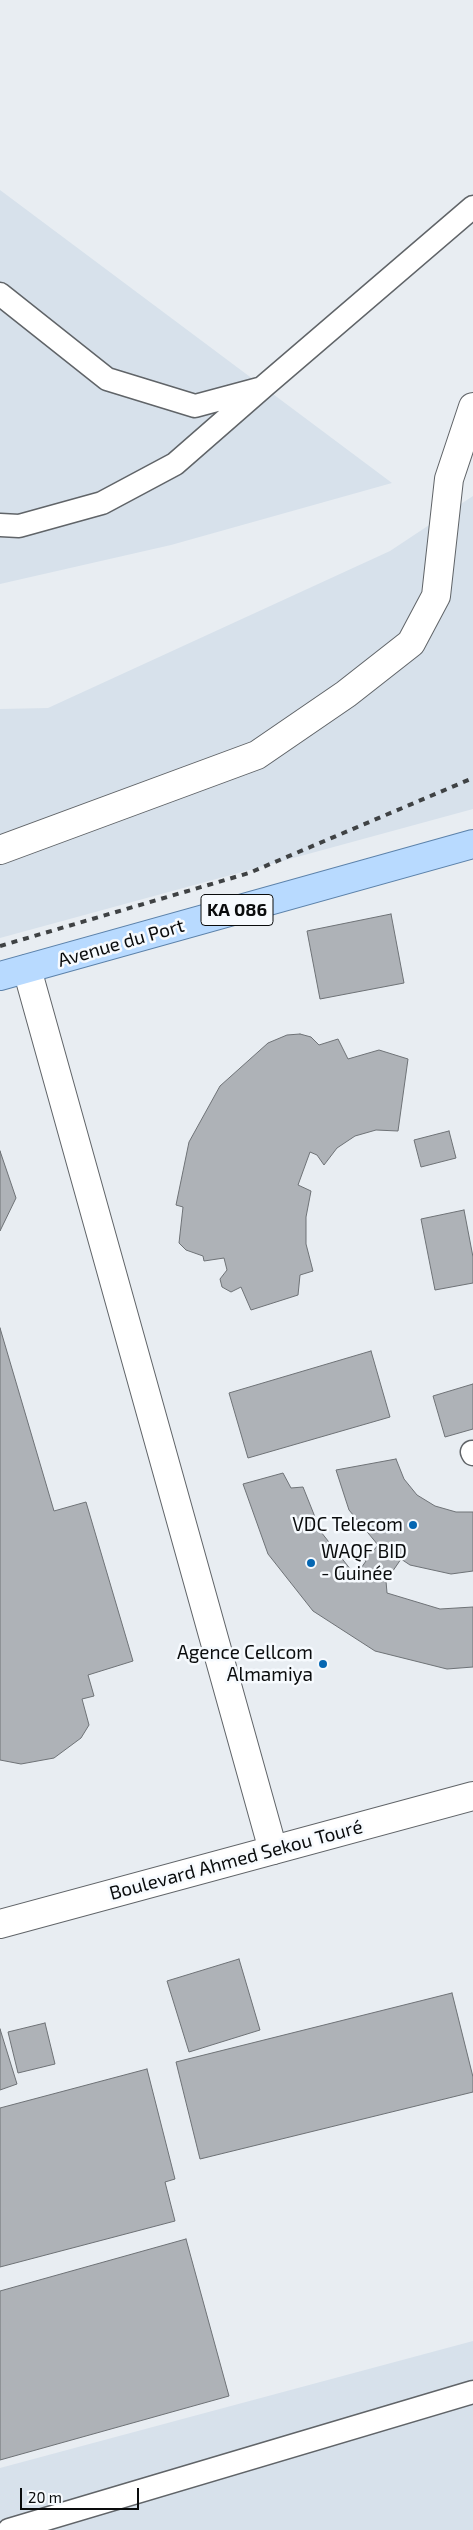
<!DOCTYPE html>
<html>
<head>
<meta charset="utf-8">
<style>
  body { margin:0 }
  #map { position:relative; width:473px; height:2530px; overflow:hidden; background:#e8edf2; font-family:"Exo 2",sans-serif }
  canvas { display:block }
  .scale { position:absolute; left:20px; top:2488px; width:119px; height:22px; box-sizing:border-box; border:2px solid #0a0c0d; border-top:0; padding-left:6px; font-size:15px; line-height:18px; white-space:nowrap; color:#0a0c0d; -webkit-text-stroke:4px #f6fafe; paint-order:stroke }
</style>
</head>
<body>
<div id="map">
<canvas width="473" height="2530"></canvas>
<div class="scale">20 m</div>
</div>
<script>
const g = document.querySelector('canvas').getContext('2d');
g.lineJoin = 'round';
function fill(path, color) { g.fillStyle = color; g.fill(path, 'evenodd'); }
const poly = rows => new Path2D(rows.map(r => 'M' + r).join(''));
function trace(path, color, width, dash) { g.strokeStyle = color; g.lineWidth = width; g.lineCap = dash ? 'butt' : 'round'; g.setLineDash(dash || []); g.stroke(path); }
function drawText(font, color, halo, rows, align = 'center') {
  g.font = font + ' "Exo 2",sans-serif'; g.lineWidth = 5; g.setLineDash([]); g.textBaseline = 'middle'; g.strokeStyle = halo; g.fillStyle = color; for (const [text, x, y, turn = 0] of rows) {
    g.save(); g.translate(x, y); g.rotate((+turn || 0) * Math.PI / 180); g.textAlign = isNaN(turn) ? turn : align; if (halo) g.strokeText(text, 0, 0); g.fillText(text, 0, 0); g.restore();
  }
}
fill(poly([
  [0,190,392,483,171,545,0,584],
  [473,496,473,809,0,938,0,709,48,708,390,551],
  [473,2341,473,2530,0,2530,0,2468]
]), '#d7e1eb');
const building = poly([
  [391,914,404,983,320,999,307,931,391,914],
  [300,1034,311,1037,319,1045,338,1039,348,1059,379,1050,408,1059,398,1131,376,1130,355,1136,337,1148,324,1165,317,1155,310,1152,298,1185,311,1191,306,1217,306,1244,313,1271,300,1275,298,1295,251,1310,241,1287,231,1292,222,1287,220,1279,227,1270,224,1258,204,1261,203,1256,186,1250,179,1243,183,1207,176,1205,189,1142,220,1086,268,1043,287,1035,300,1034],
  [449,1131,456,1158,421,1167,414,1140,449,1131],
  [0,1151,16,1198,0,1231,0,1151],
  [464,1210,473,1257,473,1283,435,1290,421,1219,464,1210],
  [0,1328,54,1511,86,1502,133,1661,88,1675,94,1696,82,1699,89,1725,81,1738,54,1758,21,1764,0,1760,0,1328],
  [371,1351,390,1417,248,1458,229,1393,371,1351],
  [473,1384,473,1429,445,1437,433,1396,473,1384],
  [396,1459,404,1479,417,1495,435,1506,456,1512,473,1512,473,1571,451,1574,410,1565,401,1559,386,1581,387,1593,440,1609,473,1607,473,1667,447,1669,375,1651,313,1611,268,1554,243,1484,283,1473,291,1488,303,1487,321,1532,351,1570,357,1574,366,1561,360,1556,367,1545,374,1550,378,1545,349,1510,336,1470,396,1459],
  [239,1959,260,2030,189,2052,167,1981,239,1959],
  [452,1993,473,2077,473,2092,200,2159,176,2062,452,1993],
  [45,2023,55,2064,18,2073,8,2032,45,2023],
  [0,2029,17,2084,0,2090,0,2029],
  [147,2069,175,2179,165,2182,175,2221,0,2267,0,2108,147,2069],
  [186,2239,229,2396,0,2460,0,2291,186,2239]
]);
fill(building, '#aeb2b7');
trace(building, '#6e7276', 1);
const lane = poly([
  [0,294,107,379,195,406,262,388,175,464,102,503,19,526,0,525],
  [262,388,473,207],
  [472,1452,473,1454],
  [9,2530,473,2392]
]);
const street = poly([
  [27,969,273,1850]
]);
const secondary = poly([
  [0,850,257,755,346,694,411,643,436,596,449,479,473,407],
  [0,1924,473,1796]
]);
const primary = poly([
  [0,976,473,844]
]);
trace(lane, '#606468', 25);
trace(street, '#606468', 30);
trace(secondary, '#606468', 30);
trace(primary, '#5c82aa', 30);
trace(lane, '#fff', 22);
trace(street, '#fff', 28);
trace(secondary, '#fff', 28);
trace(primary, '#b8daff', 28);
trace(poly([
  [0,946,249,873,473,778]
]), '#3f4244', 4, [6, 6]);
for (const [x, y, r, color] of [
  [413,1525,5,"#0466b2"],
  [311,1563,5,"#0466b2"],
  [323,1664,5,"#0466b2"]
]) { const dot = new Path2D(); dot.arc(x, y, r, 0, 2 * Math.PI); g.fillStyle = color; g.fill(dot); trace(dot, '#f6fafe', 2); }
for (const [x, y, w] of [
  [237,910,72]
]) { const box = new Path2D(); box.roundRect(x - w / 2, y - 15.5, w, 31, 4); g.fillStyle = '#f6fafe'; g.fill(box); trace(box, '#0a0c0d', 1); }
drawText('bold 18px', '#0a0c0d', null, [
  ["KA 086",237,910]
]);
drawText('19px', '#0a0c0d', '#f6fafe', [
  ["Avenue du Port",121,943,-16],
  ["Boulevard Ahmed Sekou Touré",236,1860,-15]
]);
drawText('19px', '#0a0c0d', '#f6fafe', [
  ["VDC Telecom",403,1525],
  ["WAQF BID",321,1552,"left"],
  ["- Guinée",321,1574,"left"],
  ["Agence Cellcom",313,1653],
  ["Almamiya",313,1675]
], 'right');
</script>
</body>
</html>
